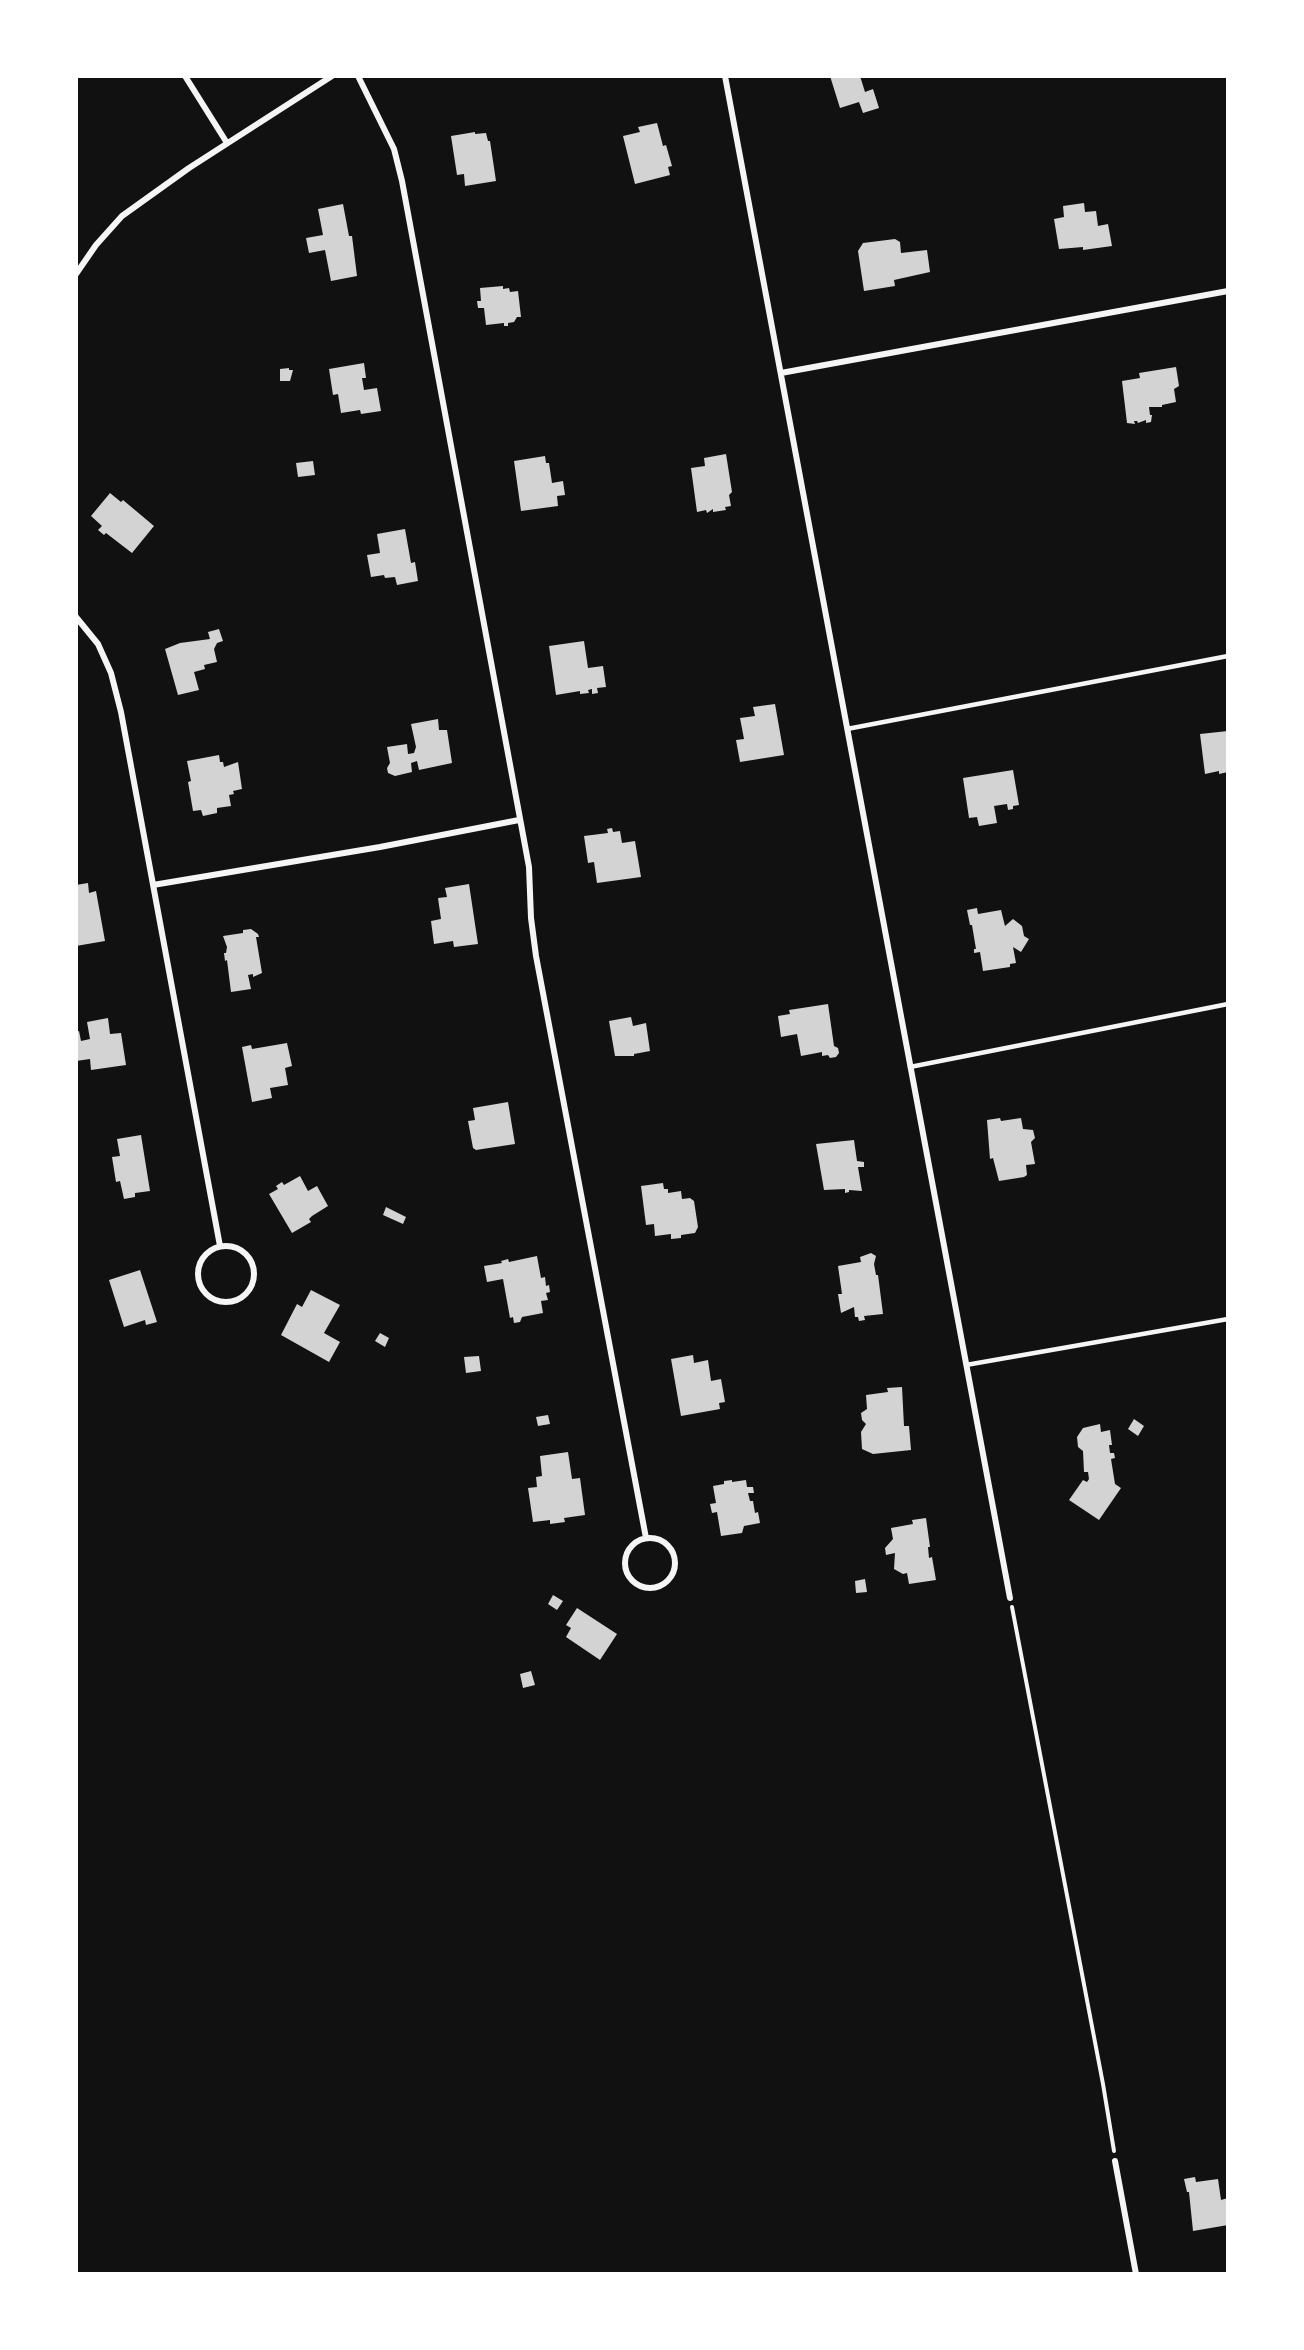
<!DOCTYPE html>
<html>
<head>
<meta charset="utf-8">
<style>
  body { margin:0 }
  #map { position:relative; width:1304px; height:2350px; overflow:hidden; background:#111; font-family:"Varela Round",sans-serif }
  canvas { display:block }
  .frame { position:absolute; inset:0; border:78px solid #fff; pointer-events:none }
</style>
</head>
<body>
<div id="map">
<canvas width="1304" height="2350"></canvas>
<div class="frame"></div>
</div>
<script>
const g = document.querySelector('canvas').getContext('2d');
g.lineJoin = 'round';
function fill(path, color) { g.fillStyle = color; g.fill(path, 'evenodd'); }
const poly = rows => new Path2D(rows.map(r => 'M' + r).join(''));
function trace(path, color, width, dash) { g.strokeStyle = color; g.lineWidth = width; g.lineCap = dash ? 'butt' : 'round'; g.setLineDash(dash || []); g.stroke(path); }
fill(poly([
  [830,76,860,76,865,92,873,89,879,108,863,113,859,102,840,108],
  [657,123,663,146,666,145,672,166,668,167,670,175,635,184,623,136,640,132,638,127],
  [475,132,475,134,486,133,488,141,490,141,496,181,465,186,464,174,457,175,451,136],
  [1084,203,1085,212,1096,211,1098,226,1108,224,1112,246,1083,250,1083,247,1059,249,1054,219,1064,217,1063,206],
  [343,204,349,236,352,236,357,276,331,281,325,250,309,253,306,238,323,235,318,209],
  [895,239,900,242,901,253,927,250,930,272,894,280,895,286,864,291,858,251,863,243],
  [503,286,503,289,509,288,510,292,518,291,521,317,517,317,514,322,508,323,508,326,504,326,504,323,486,325,484,308,478,308,477,301,481,301,480,288],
  [364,363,366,378,362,378,364,390,377,388,381,411,361,414,360,410,341,413,338,394,333,395,329,369],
  [1176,367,1179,386,1174,389,1176,402,1162,405,1162,407,1149,407,1150,415,1152,415,1151,422,1146,423,1146,420,1138,423,1137,421,1134,421,1135,424,1127,423,1122,381,1140,378,1139,373],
  [289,368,289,370,293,370,290,381,280,381,280,369],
  [726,454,732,492,729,495,731,506,725,507,726,510,713,512,713,509,707,513,706,510,697,512,691,468,705,466,704,458],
  [545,456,546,463,549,463,552,483,563,481,565,495,557,496,558,506,521,511,514,461],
  [313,461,315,475,298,477,296,463],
  [110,493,121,502,123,500,154,526,132,553,106,533,104,535,98,530,102,526,91,516],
  [405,529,411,563,415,562,418,581,397,585,395,577,385,578,384,575,371,577,367,555,380,553,377,534],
  [219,629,223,641,217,643,214,649,217,662,204,665,205,669,194,672,199,690,178,695,165,649,180,643,210,639,208,632],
  [584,641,588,668,603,666,606,687,597,688,598,693,592,694,592,689,588,690,589,693,580,694,580,691,556,695,549,646],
  [775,704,784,755,740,762,736,740,744,739,740,718,755,716,753,707],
  [438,719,439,730,447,730,452,763,419,770,417,761,411,763,412,772,395,776,388,773,387,768,390,763,387,747,407,744,408,754,414,753,416,747,411,724],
  [1228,731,1228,772,1219,774,1219,771,1205,774,1200,734],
  [219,755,220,762,223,762,224,767,238,762,242,789,233,791,234,794,229,795,231,806,217,808,217,813,203,816,201,810,193,811,188,782,191,781,187,761],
  [1013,770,1019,805,1013,806,1013,809,1008,810,1007,804,994,806,997,823,979,826,977,817,969,818,963,778],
  [612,828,613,832,620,831,622,843,635,841,641,877,597,883,594,862,588,863,584,836,608,833,607,829],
  [88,883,89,893,96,891,105,941,76,946,76,885],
  [469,884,478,944,454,947,453,941,434,944,431,921,441,919,438,898,447,897,445,888],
  [977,908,978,914,1001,910,1005,926,1013,919,1022,926,1024,936,1029,939,1021,952,1013,947,1016,963,1010,964,1010,967,983,971,980,952,974,953,974,949,976,949,972,925,970,925,967,910],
  [251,929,258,934,259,937,256,937,262,973,253,977,253,974,248,975,251,989,231,992,227,960,225,961,224,953,226,953,227,947,223,936,243,933,243,930],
  [828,1004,834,1046,838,1048,839,1053,836,1057,830,1058,828,1055,822,1056,822,1052,801,1056,797,1034,781,1037,778,1016,790,1014,789,1010],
  [631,1017,633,1026,646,1023,650,1051,634,1054,634,1056,615,1056,609,1021],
  [108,1018,110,1034,121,1033,126,1065,91,1070,90,1059,76,1061,76,1032,79,1031,81,1041,90,1039,87,1022],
  [287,1043,292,1066,285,1068,288,1085,270,1088,272,1098,252,1102,242,1047,251,1045,252,1049],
  [508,1102,515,1144,476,1150,473,1148,468,1121,475,1120,473,1108],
  [1000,1118,1001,1121,1021,1118,1023,1129,1033,1130,1035,1138,1031,1142,1035,1164,1026,1165,1027,1175,1024,1177,999,1181,993,1158,990,1159,987,1120],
  [141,1135,150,1191,135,1193,135,1197,124,1199,120,1181,116,1182,112,1157,120,1156,117,1139],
  [854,1140,857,1161,864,1162,864,1167,858,1167,862,1191,849,1190,849,1192,845,1193,845,1189,824,1190,816,1144],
  [300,1176,308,1191,317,1186,328,1206,312,1216,309,1219,311,1222,292,1233,269,1194,278,1189,276,1186,282,1182,284,1185],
  [663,1183,664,1189,668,1189,668,1193,681,1191,682,1199,690,1198,694,1201,698,1227,695,1233,681,1235,681,1238,671,1239,671,1234,655,1236,654,1224,646,1225,641,1186],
  [386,1207,406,1217,403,1224,383,1215],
  [871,1253,876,1256,874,1264,876,1275,878,1275,883,1314,864,1316,865,1320,859,1321,858,1317,855,1317,854,1307,841,1313,838,1294,842,1294,838,1266,861,1262,860,1257],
  [537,1256,541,1278,545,1277,546,1286,549,1285,550,1292,546,1293,548,1300,541,1301,543,1313,522,1317,520,1322,514,1323,513,1317,510,1318,503,1279,487,1282,484,1266,502,1263,501,1261,508,1259,509,1262],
  [140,1270,157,1322,146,1325,145,1320,124,1327,109,1280],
  [311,1290,340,1305,324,1333,340,1342,329,1362,281,1335,297,1304,302,1307],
  [380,1333,389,1338,385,1347,375,1341],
  [693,1355,694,1363,708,1360,711,1381,721,1379,725,1402,719,1403,720,1409,681,1416,671,1359],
  [479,1356,481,1371,466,1373,464,1357],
  [902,1387,904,1426,909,1426,911,1450,873,1454,862,1449,861,1432,866,1424,862,1420,861,1413,867,1409,866,1395,888,1392,887,1388],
  [548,1415,550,1424,538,1426,536,1417],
  [1134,1419,1144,1426,1138,1436,1128,1429],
  [1100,1424,1101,1432,1110,1430,1112,1445,1109,1445,1110,1453,1114,1453,1115,1458,1111,1459,1115,1484,1121,1488,1099,1520,1069,1500,1083,1480,1087,1482,1089,1479,1088,1472,1084,1472,1083,1451,1078,1447,1077,1437,1083,1428],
  [568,1452,572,1479,580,1478,585,1515,564,1518,565,1522,550,1524,550,1520,533,1522,528,1488,537,1487,536,1477,542,1476,540,1456],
  [732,1480,732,1482,746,1480,747,1487,753,1487,754,1493,748,1493,750,1501,753,1501,755,1513,758,1512,760,1523,744,1526,742,1533,721,1536,717,1512,712,1513,710,1504,716,1503,713,1486,724,1484,724,1481],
  [926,1518,930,1547,928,1547,929,1558,932,1557,936,1580,909,1584,907,1573,903,1574,894,1569,895,1553,886,1555,885,1548,893,1539,891,1528,913,1524,912,1520],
  [865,1579,867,1592,856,1593,855,1581],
  [553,1595,563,1601,557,1610,548,1604],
  [577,1608,617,1634,600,1660,566,1637,571,1628,566,1625],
  [531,1671,535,1685,523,1688,520,1674],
  [1195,2177,1196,2182,1218,2179,1221,2200,1228,2198,1228,2225,1193,2231,1189,2192,1187,2192,1184,2179]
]), '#d3d3d3');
trace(poly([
  [1012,1607,1103,2084,1114,2151]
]), '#f5f5f5', 4);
trace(poly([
  [847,729,1228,656],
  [910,1067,1228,1004],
  [966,1365,1228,1319]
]), '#f5f5f5', 4.5);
trace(poly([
  [185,76,227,143],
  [358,76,394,149,402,181,529,867,531,918,536,956,646,1538],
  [725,76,1010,1598],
  [76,274,96,245,122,216,189,168,332,76],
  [781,373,1228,291],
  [76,617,98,644,111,673,121,712,220,1246],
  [153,885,380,847,519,820],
  '198 1274a28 28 0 1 1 56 0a28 28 0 1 1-56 0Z',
  '625 1563a25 25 0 1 1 50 0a25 25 0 1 1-50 0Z',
  [1115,2161,1136,2274]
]), '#f5f5f5', 6);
</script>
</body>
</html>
